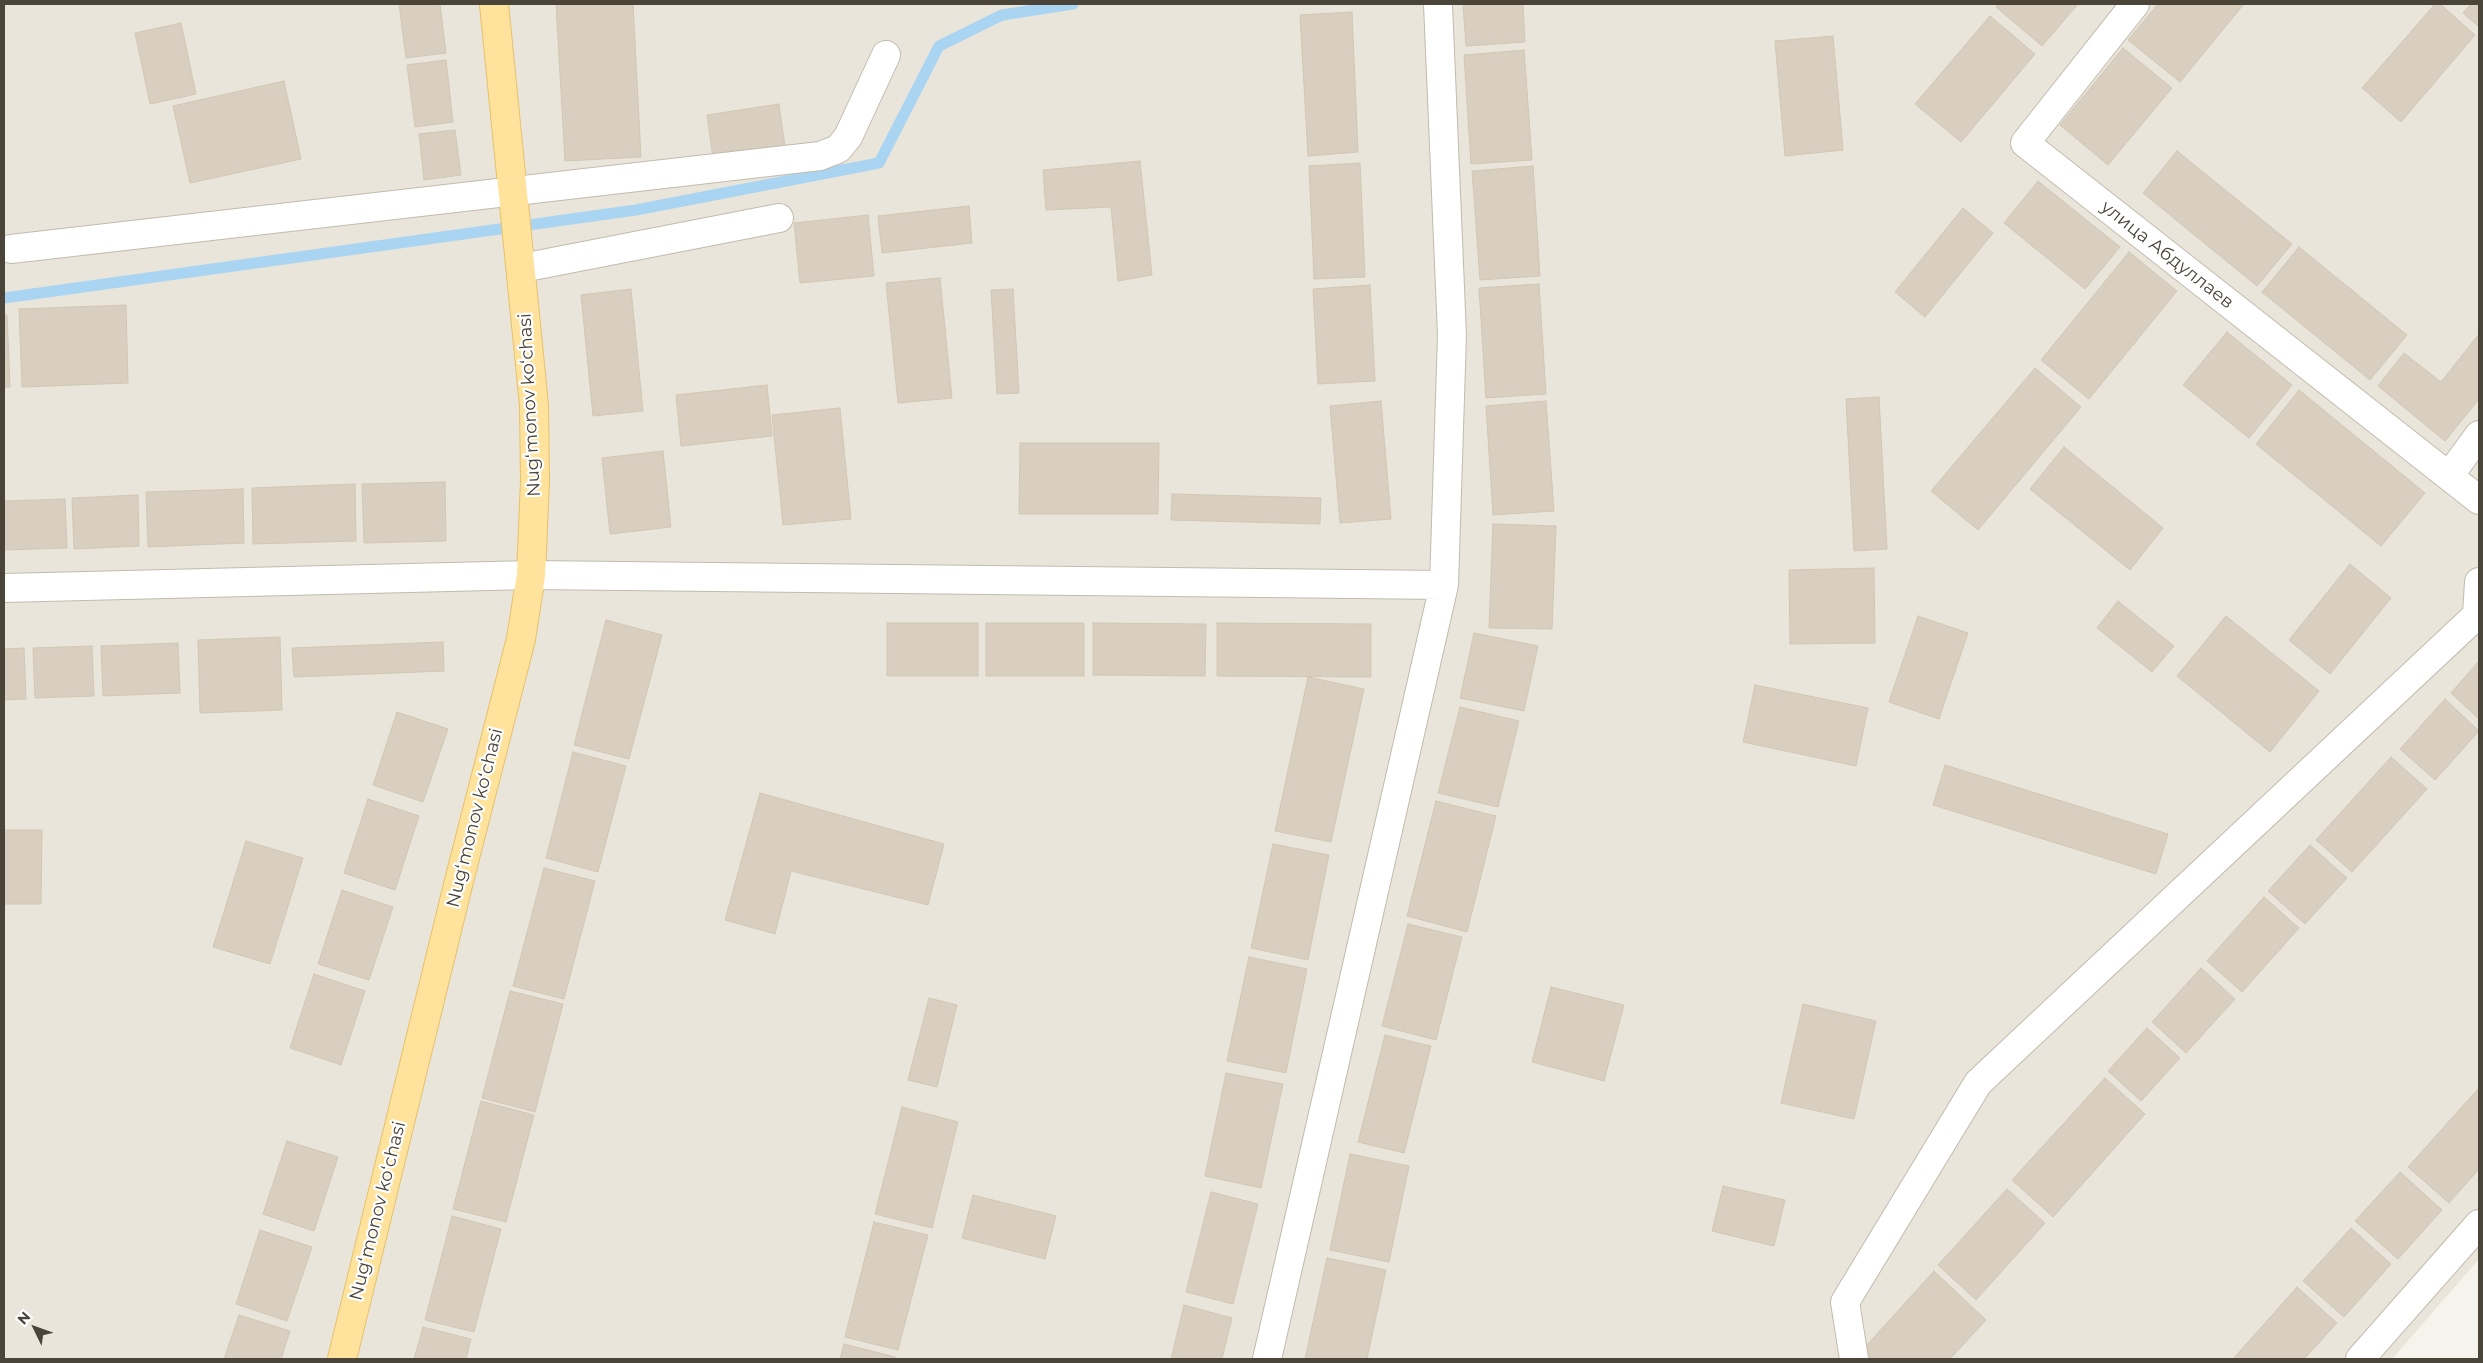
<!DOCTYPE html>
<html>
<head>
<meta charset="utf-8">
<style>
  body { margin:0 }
  #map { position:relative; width:2483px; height:1363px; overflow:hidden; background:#f6f3ec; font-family:Montserrat,sans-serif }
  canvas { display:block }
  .frame { position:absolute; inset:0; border:5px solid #4b4439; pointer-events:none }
  .north { position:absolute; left:10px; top:1303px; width:50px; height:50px; -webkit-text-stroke:4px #fff; paint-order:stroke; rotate:312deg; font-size:14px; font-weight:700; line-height:20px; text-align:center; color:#4b4439 }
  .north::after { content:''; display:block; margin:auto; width:18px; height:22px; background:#4b4439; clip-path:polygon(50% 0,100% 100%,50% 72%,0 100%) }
</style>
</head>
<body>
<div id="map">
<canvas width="2483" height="1363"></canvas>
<div class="frame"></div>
<div class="north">N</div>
</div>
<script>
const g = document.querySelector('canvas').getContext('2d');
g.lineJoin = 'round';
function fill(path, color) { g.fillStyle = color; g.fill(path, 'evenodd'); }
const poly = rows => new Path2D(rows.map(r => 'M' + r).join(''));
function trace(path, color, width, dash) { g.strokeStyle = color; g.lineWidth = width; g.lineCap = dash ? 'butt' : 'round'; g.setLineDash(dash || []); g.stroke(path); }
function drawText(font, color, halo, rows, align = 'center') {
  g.font = font + ' Montserrat,sans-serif'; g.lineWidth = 4.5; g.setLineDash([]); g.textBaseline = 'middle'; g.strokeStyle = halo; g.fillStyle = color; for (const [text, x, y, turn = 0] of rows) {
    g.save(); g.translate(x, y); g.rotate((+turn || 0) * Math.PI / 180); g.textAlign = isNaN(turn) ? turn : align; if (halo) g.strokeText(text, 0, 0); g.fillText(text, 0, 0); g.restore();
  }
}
fill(poly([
  [4,4,2479,4,2479,1259,2392,1359,4,1359]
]), '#eae5da');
trace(poly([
  [4,298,636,210,879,163,939,46,1002,15,1073,4]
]), '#a9d4f2', 11);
const building = poly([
  [399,4,440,4,446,53,406,58,399,4],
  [556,4,633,4,641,157,565,161,556,4],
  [1463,4,1523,4,1525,42,1466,46,1463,4],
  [1999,4,2078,4,2042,46,1996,7,1999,4],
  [2158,4,2244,4,2180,82,2128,40,2158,4],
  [2435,4,2440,4,2475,35,2401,122,2362,88,2435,4],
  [2471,4,2479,4,2479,27,2463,13,2471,4],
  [1352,12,1358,152,1308,156,1300,15,1352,12],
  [1990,16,2035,54,1961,142,1915,104,1990,16],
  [181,23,196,94,150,104,135,33,181,23],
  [1833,36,1843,150,1785,156,1775,41,1833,36],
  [2123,48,2172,88,2108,165,2060,125,2123,48],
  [1524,50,1532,160,1471,164,1464,55,1524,50],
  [446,60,453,122,415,127,407,65,446,60],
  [284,81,301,159,190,183,173,106,284,81],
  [779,104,785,147,713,158,707,115,779,104],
  [455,130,461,175,424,180,419,134,455,130],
  [2177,151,2292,244,2257,286,2143,193,2177,151],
  [1140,161,1152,275,1118,281,1111,207,1046,210,1043,170,1140,161],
  [1360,163,1365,277,1314,279,1309,166,1360,163],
  [1533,166,1540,276,1480,280,1472,171,1533,166],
  [2038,181,2120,247,2085,289,2004,223,2038,181],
  [969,206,972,243,882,253,878,216,969,206],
  [1963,208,1993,233,1925,317,1895,292,1963,208],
  [868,215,874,276,800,283,794,223,868,215],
  [2299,247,2407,335,2370,380,2262,292,2299,247],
  [2129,252,2177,291,2089,399,2041,360,2129,252],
  [940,278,952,398,898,403,886,283,940,278],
  [1539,284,1546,394,1486,398,1479,288,1539,284],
  [1370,285,1375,381,1318,384,1313,289,1370,285],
  [631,289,643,411,593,416,581,295,631,289],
  [1013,289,1019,393,997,394,991,290,1013,289],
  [126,305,128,383,22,387,19,309,126,305],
  [4,315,7,315,10,387,4,387,4,315],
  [2227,332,2292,385,2249,438,2183,385,2227,332],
  [2479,334,2479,399,2445,441,2378,386,2404,353,2441,382,2479,334],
  [2035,368,2081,407,1978,530,1931,491,2035,368],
  [767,385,772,436,681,446,676,395,767,385],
  [2299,390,2425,493,2381,546,2256,444,2299,390],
  [1879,397,1887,549,1854,551,1846,399,1879,397],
  [1381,401,1391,519,1340,523,1330,406,1381,401],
  [1546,401,1554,511,1493,515,1486,406,1546,401],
  [840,408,851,519,783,525,772,415,840,408],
  [1020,443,1159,443,1158,514,1019,514,1020,443],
  [2064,447,2163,528,2130,570,2030,489,2064,447],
  [663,451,671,527,610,534,602,458,663,451],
  [445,482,446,541,364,543,362,484,445,482],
  [355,484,356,541,253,544,252,488,355,484],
  [243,489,244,543,148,547,146,492,243,489],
  [1172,494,1321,498,1320,524,1171,520,1172,494],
  [138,495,139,546,74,549,72,498,138,495],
  [65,499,67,548,4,550,4,501,65,499],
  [1493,524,1556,526,1552,629,1489,628,1493,524],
  [2350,564,2391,598,2330,674,2289,640,2350,564],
  [1874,568,1875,643,1790,644,1789,570,1874,568],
  [2118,601,2174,646,2152,672,2097,628,2118,601],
  [1918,616,1968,633,1939,719,1889,702,1918,616],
  [2226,616,2319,691,2270,752,2177,676,2226,616],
  [606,620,662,635,629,759,574,745,606,620],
  [887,623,978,623,978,676,887,676,887,623],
  [986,623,1084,623,1084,676,986,676,986,623],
  [1093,623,1206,624,1205,676,1093,675,1093,623],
  [1217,623,1371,624,1371,677,1217,676,1217,623],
  [1474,633,1538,646,1524,711,1460,698,1474,633],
  [280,637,282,710,200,713,198,640,280,637],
  [443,642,444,671,294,677,292,648,443,642],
  [178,643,180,693,103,696,101,646,178,643],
  [92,646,94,696,35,698,33,648,92,646],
  [24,648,26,699,4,700,4,649,24,648],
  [2479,661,2479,719,2451,693,2479,661],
  [1308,677,1364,689,1331,842,1275,831,1308,677],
  [1755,685,1868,708,1856,766,1743,742,1755,685],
  [2445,699,2479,731,2435,780,2400,749,2445,699],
  [1460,707,1519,721,1498,807,1438,793,1460,707],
  [397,712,448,729,423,802,373,785,397,712],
  [573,752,626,766,598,872,546,858,573,752],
  [2391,757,2427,789,2352,872,2316,840,2391,757],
  [1945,765,2168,834,2156,874,1933,805,1945,765],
  [760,793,944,844,928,905,791,871,775,934,725,920,760,793],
  [368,799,419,816,395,890,344,873,368,799],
  [1436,801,1496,816,1467,932,1407,916,1436,801],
  [4,830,42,830,41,904,4,904,4,830],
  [246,841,303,858,270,964,213,947,246,841],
  [1273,844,1329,855,1308,960,1251,948,1273,844],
  [2310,845,2347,878,2305,924,2268,891,2310,845],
  [544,868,595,881,564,999,513,986,544,868],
  [342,890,393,907,369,980,318,964,342,890],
  [2264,897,2299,928,2242,992,2207,961,2264,897],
  [1408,924,1462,937,1436,1040,1382,1026,1408,924],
  [1249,957,1307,969,1286,1073,1227,1061,1249,957],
  [2201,968,2235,999,2186,1053,2152,1022,2201,968],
  [314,974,365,991,341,1065,290,1048,314,974],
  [1551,987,1624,1005,1604,1081,1532,1062,1551,987],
  [510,991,563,1004,535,1112,482,1098,510,991],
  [929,998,957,1005,937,1087,908,1080,929,998],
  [1803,1004,1876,1021,1854,1119,1781,1103,1803,1004],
  [2147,1028,2180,1058,2141,1101,2108,1071,2147,1028],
  [1385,1035,1431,1046,1404,1153,1358,1142,1385,1035],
  [1226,1073,1283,1084,1261,1188,1205,1176,1226,1073],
  [2105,1078,2145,1114,2053,1217,2012,1180,2105,1078],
  [2479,1088,2479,1169,2449,1203,2408,1167,2479,1088],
  [481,1101,534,1115,506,1222,453,1209,481,1101],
  [902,1107,958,1122,932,1228,875,1214,902,1107],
  [287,1141,338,1157,314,1231,263,1214,287,1141],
  [1350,1154,1409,1166,1389,1262,1330,1250,1350,1154],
  [2400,1172,2442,1210,2398,1259,2355,1221,2400,1172],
  [1723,1186,1785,1200,1774,1246,1712,1231,1723,1186],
  [2007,1189,2045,1223,1976,1300,1938,1265,2007,1189],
  [1211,1192,1258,1204,1233,1304,1186,1292,1211,1192],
  [973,1195,1056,1216,1045,1259,962,1238,973,1195],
  [452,1216,501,1229,474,1332,425,1320,452,1216],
  [874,1222,928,1235,898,1350,845,1337,874,1222],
  [2351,1228,2391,1264,2344,1317,2303,1281,2351,1228],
  [260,1230,312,1247,287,1321,236,1304,260,1230],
  [1327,1258,1386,1270,1367,1359,1305,1359,1327,1258],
  [1934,1271,1986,1320,1950,1359,1870,1359,1867,1345,1934,1271],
  [2297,1287,2337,1323,2304,1359,2233,1359,2297,1287],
  [1184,1305,1232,1318,1222,1359,1171,1359,1184,1305],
  [239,1315,290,1331,281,1359,224,1359,239,1315],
  [423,1327,471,1339,466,1359,414,1359,423,1327],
  [844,1344,895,1357,895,1359,840,1359,844,1344]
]);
fill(building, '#d8cfc1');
trace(building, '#d3c7b4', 1);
const minor = poly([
  [2135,4,2025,143,2479,500],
  [11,249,820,156,838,149,848,137,886,55],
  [522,268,779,218],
  [2449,476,2479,435],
  [4,588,531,575,1444,585],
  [1267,1359,1444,585,1452,335,1438,4],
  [1854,1359,1845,1302,1978,1083,2477,615,2479,582],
  [2360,1359,2479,1224]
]);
const major = poly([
  [342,1359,459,881,521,639,531,575,535,481,534,405,494,4]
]);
trace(minor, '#c2bbae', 30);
trace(major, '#e6c16a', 30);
trace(minor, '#fff', 28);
trace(major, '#ffe39c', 28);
drawText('18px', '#4b4439', '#fff', [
  ["улица Абдуллаев",2167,255,38],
  ["Nugʻmonov koʻchasi",530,405,-93],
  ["Nugʻmonov koʻchasi",475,818,-76],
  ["Nugʻmonov koʻchasi",378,1211,-76]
]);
</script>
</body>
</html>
